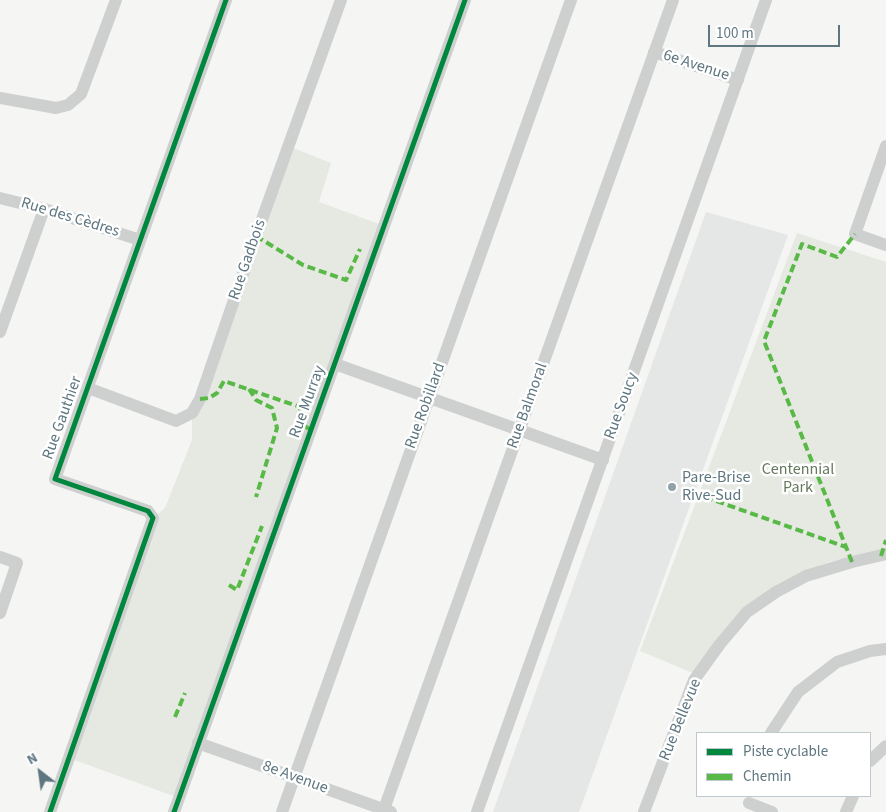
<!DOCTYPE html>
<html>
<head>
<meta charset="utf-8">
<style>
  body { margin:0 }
  #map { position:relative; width:886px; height:812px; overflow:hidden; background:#f5f5f3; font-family:"Source Sans 3",sans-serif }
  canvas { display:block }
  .legend { position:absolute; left:696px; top:732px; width:175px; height:65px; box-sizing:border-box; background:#fff; border:1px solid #bfc8cc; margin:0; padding:6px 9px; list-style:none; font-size:15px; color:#5e7680 }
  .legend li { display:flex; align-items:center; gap:10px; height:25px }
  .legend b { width:25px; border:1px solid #bfc8cc }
  .north { position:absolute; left:15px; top:747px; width:50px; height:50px; -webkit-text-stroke:4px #fff; paint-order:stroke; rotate:330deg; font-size:14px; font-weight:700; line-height:20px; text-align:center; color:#5e7680 }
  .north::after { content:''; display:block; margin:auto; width:18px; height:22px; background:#5e7680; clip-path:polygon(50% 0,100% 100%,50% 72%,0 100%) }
  .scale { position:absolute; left:708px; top:25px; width:132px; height:22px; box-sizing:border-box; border:2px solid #5e7680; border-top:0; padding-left:6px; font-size:15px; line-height:18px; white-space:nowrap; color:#5e7680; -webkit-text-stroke:4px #fff; paint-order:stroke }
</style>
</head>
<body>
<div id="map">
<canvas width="886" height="812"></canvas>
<ul class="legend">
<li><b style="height:6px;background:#00873e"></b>Piste cyclable</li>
<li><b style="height:6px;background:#58b947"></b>Chemin</li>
</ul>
<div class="north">N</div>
<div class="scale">100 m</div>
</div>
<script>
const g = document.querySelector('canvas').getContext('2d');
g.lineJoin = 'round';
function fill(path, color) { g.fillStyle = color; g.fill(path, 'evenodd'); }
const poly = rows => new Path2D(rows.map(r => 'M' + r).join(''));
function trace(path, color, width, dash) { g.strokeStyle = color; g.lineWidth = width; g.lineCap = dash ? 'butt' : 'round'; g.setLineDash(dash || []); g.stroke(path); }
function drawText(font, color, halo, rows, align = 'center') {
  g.font = font + ' "Source Sans 3",sans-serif'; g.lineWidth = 5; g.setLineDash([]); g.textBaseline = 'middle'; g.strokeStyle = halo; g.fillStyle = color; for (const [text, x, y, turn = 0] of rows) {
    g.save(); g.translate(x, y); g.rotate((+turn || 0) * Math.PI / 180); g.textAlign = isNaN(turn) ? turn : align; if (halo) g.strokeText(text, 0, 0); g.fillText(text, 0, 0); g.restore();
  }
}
fill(poly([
  [706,212,788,235,579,812,493,812]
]), '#e4e7e6');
fill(poly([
  [288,146,331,163,319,202,382,225,179,798,69,758,153,518,165,508,192,440,192,413],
  [797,233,886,262,886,549,829,562,797,575,765,595,693,673,640,651]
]), '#e5e9e1');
trace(poly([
  [654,52,738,80],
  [0,98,56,108,68,105,81,94,116,0],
  [886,146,855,234,886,245],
  [0,198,44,209,140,240],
  [0,332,44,209],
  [335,364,603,460],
  [88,388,176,421,192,413,200,399,256,236,341,0],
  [0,557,17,563,0,613],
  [771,733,798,692,837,662,870,651,886,649],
  [198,743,391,812],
  [870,761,886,746],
  [749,803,772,812],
  [50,812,153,518,148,511,55,479,226,0],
  [174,812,465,0],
  [282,812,571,0],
  [383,812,673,0],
  [477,812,766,0],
  [644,812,694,680,720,644,747,612,776,592,806,576,852,562,886,554],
  [846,812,853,796]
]), '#ced0d0', 12);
trace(poly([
  [256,236,303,265,346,280,360,249],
  [249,389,256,400,272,408,277,428,256,497],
  [200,399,209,398,217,393,224,381,300,407,300,423,311,430],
  [705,497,846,547],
  [881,556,886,540],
  [852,562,764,341,802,244,837,257,855,234],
  [229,585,237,590,262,526],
  [175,717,185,693]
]), '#58b947', 4, [8, 4]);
trace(poly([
  [50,812,153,518,148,511,55,479,226,0],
  [174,812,465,0]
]), '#00873e', 5);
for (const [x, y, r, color] of [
  [672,487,5,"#93a2a8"]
]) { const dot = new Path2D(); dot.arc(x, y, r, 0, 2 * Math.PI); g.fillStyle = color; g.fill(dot); trace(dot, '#fff', 2); }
drawText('16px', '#5e7680', '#fff', [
  ["6e Avenue",696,66,18],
  ["Rue des Cèdres",70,218,17],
  ["Rue Gadbois",248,260,-71],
  ["Rue Murray",308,402,-70],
  ["Rue Robillard",426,406,-70],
  ["Rue Balmoral",528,406,-70],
  ["Rue Soucy",622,406,-70],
  ["Rue Gauthier",63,418,-70],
  ["Rue Bellevue",681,720,-68],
  ["8e Avenue",295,778,20]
]);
drawText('16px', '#66785e', '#fff', [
  ["Centennial",798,470],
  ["Park",798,488]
]);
drawText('16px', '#5e7680', '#fff', [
  ["Pare-Brise",682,478],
  ["Rive-Sud",682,496]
], 'left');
</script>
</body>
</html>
